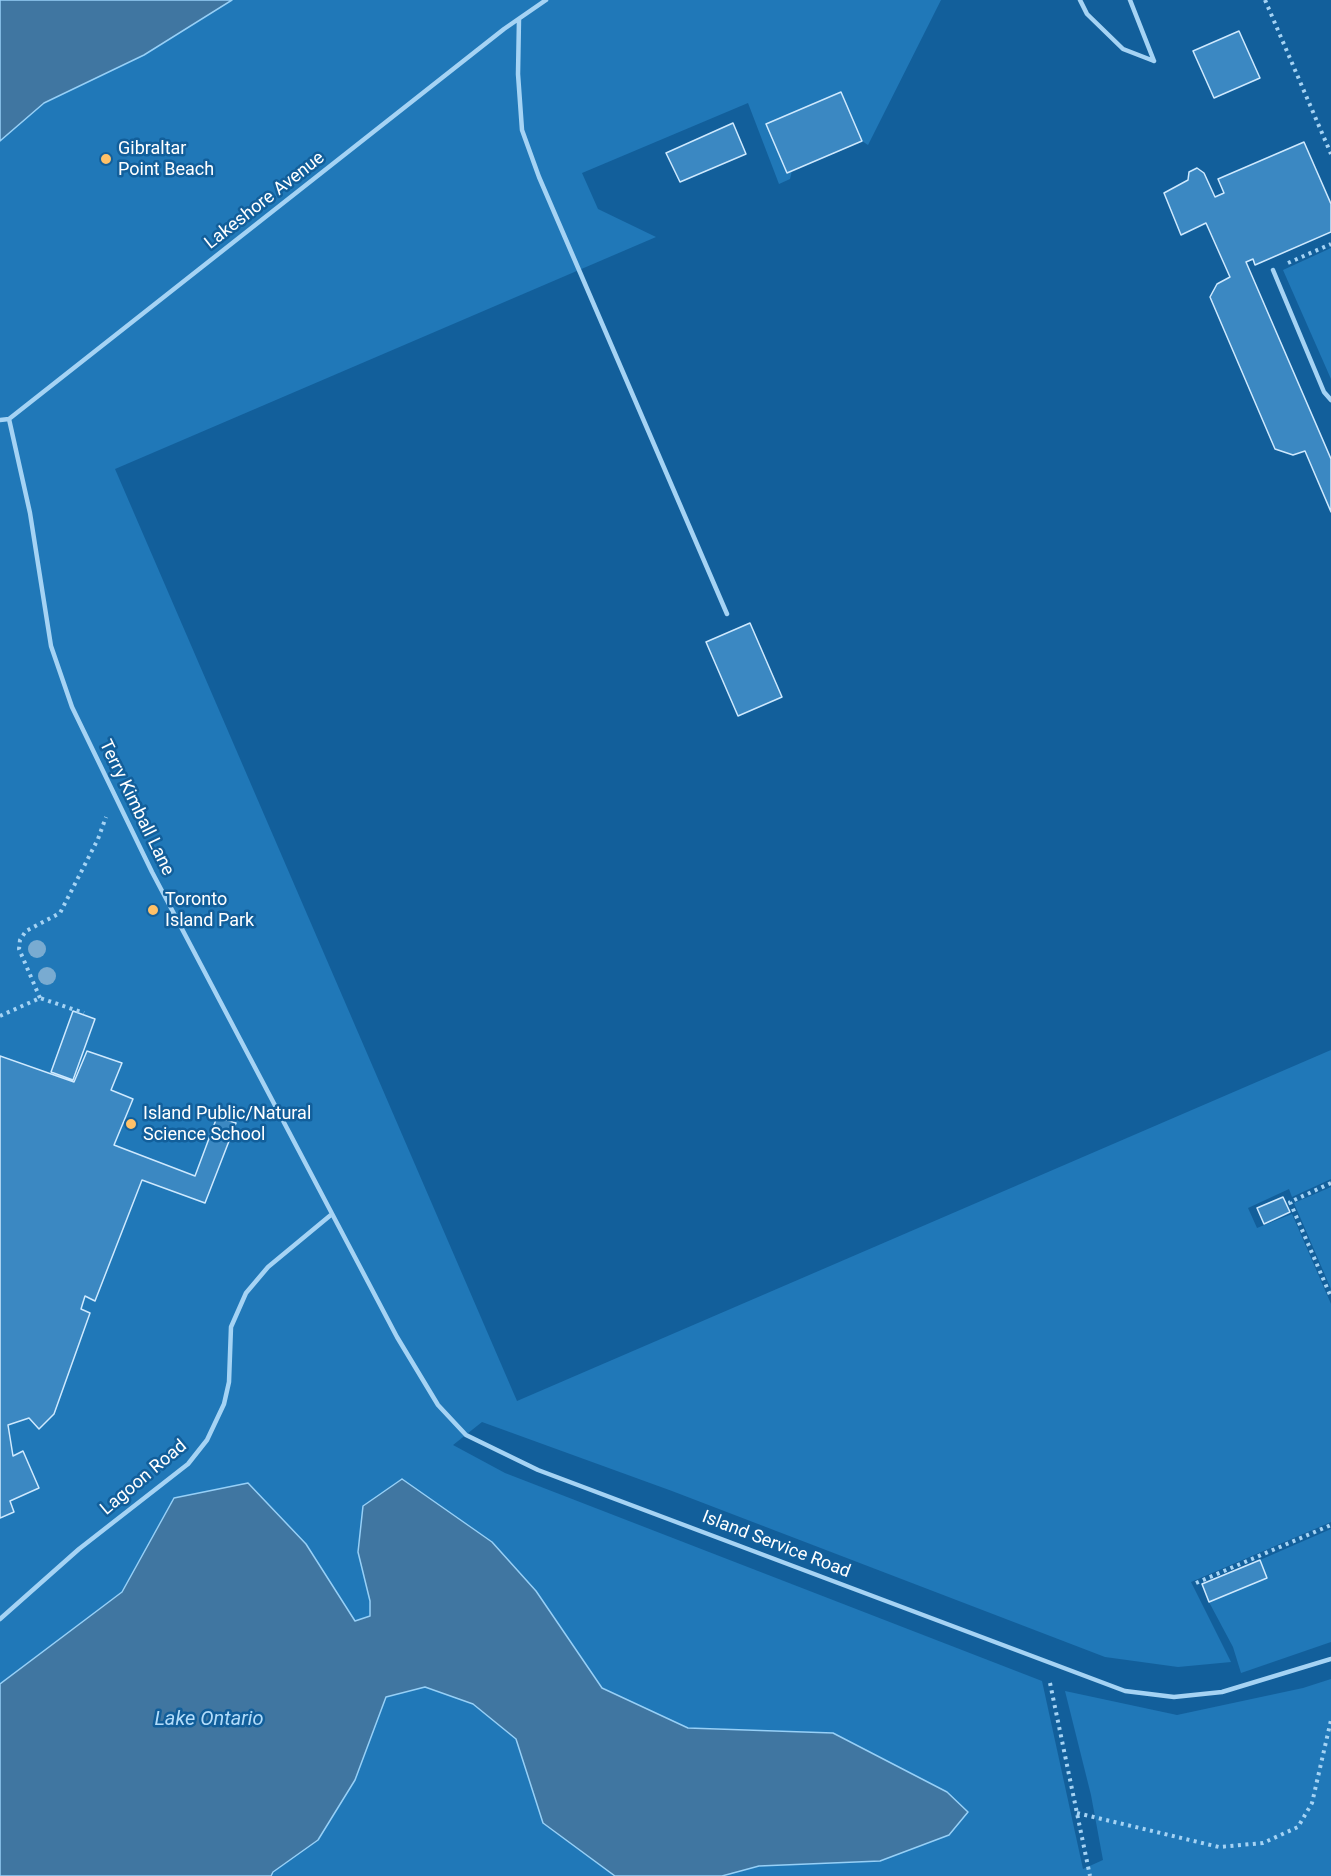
<!DOCTYPE html>
<html>
<head>
<meta charset="utf-8">
<style>
  body { margin:0 }
  canvas { display:block; background:#125f9b }
</style>
</head>
<body>
<canvas width="1331" height="1876"></canvas>
<script>
const g = document.querySelector('canvas').getContext('2d');
g.lineJoin = 'round';
function fill(path, color) { g.fillStyle = color; g.fill(path, 'evenodd'); }
const poly = rows => new Path2D(rows.map(r => 'M' + r).join(''));
function trace(path, color, width, dash) { g.strokeStyle = color; g.lineWidth = width; g.lineCap = dash ? 'butt' : 'round'; g.setLineDash(dash || []); g.stroke(path); }
function drawText(font, color, halo, rows, align = 'center') {
  g.font = font + ' Roboto,sans-serif'; g.lineWidth = 5; g.setLineDash([]); g.textBaseline = 'middle'; g.strokeStyle = halo; g.fillStyle = color; for (const [text, x, y, turn = 0] of rows) {
    g.save(); g.translate(x, y); g.rotate((+turn || 0) * Math.PI / 180); g.textAlign = isNaN(turn) ? turn : align; if (halo) g.strokeText(text, 0, 0); g.fillText(text, 0, 0); g.restore();
  }
}
fill(poly([
  [232,0,941,0,868,145,862,141,841,92,766,124,787,173,792,171,790,179,779,184,748,103,582,173,598,209,656,237,115,469,517,1401,1331,1050,1331,1179,1292,1197,1289,1189,1248,1208,1257,1228,1292,1214,1331,1304,1331,1522,1191,1582,1231,1662,1178,1667,1105,1657,672,1491,482,1422,453,1445,505,1473,1042,1681,1083,1869,1103,1860,1091,1795,1065,1691,1177,1715,1303,1688,1331,1679,1331,1876,722,1876,759,1866,947,1792,833,1733,688,1728,602,1688,536,1591,492,1542,402,1479,358,1552,370,1601,370,1616,354,1621,280,1517,248,1483,174,1498,122,1592,0,1684,0,141,44,103,144,55],
  [1331,248,1331,379,1283,270],
  [1331,1187,1331,1289,1294,1203],
  [1331,1529,1331,1642,1241,1673,1233,1647,1209,1602,1267,1578,1260,1560],
  [425,1687,473,1704,517,1739,543,1823,615,1876,271,1876,355,1780,386,1697]
]), '#2078b8');
const water = poly([
  [0,0,232,0,144,55,44,103,0,141,0,0],
  [402,1479,492,1542,536,1591,602,1688,688,1728,833,1733,947,1792,968,1812,949,1835,880,1861,759,1866,722,1876,615,1876,543,1823,516,1739,473,1704,425,1687,386,1697,355,1780,318,1840,273,1872,271,1876,0,1876,0,1684,122,1592,174,1498,248,1483,306,1544,355,1621,370,1616,370,1601,358,1552,363,1506,402,1479]
]);
fill(water, '#4076a1');
trace(water, '#97d0f7', 1.5);
const building = poly([
  [1239,31,1260,78,1214,98,1193,51,1239,31],
  [841,92,862,141,787,173,766,124,841,92],
  [733,123,746,154,680,182,666,153,733,123],
  [1304,142,1331,204,1331,232,1255,265,1253,259,1246,262,1331,459,1331,512,1305,451,1293,455,1275,449,1210,297,1217,284,1230,277,1206,223,1181,235,1164,193,1188,180,1189,172,1197,168,1204,173,1215,197,1224,193,1218,179,1304,142],
  [750,623,782,697,738,716,706,642,750,623],
  [73,1011,95,1019,73,1080,51,1072,73,1011],
  [87,1051,122,1063,111,1090,133,1099,114,1145,195,1176,217,1117,236,1123,205,1203,142,1180,95,1301,85,1296,81,1309,90,1313,54,1414,39,1429,29,1418,8,1425,13,1456,23,1451,39,1488,10,1501,14,1512,0,1518,0,1056,74,1082,87,1051],
  [1283,1197,1290,1212,1264,1224,1257,1208,1283,1197],
  [1260,1560,1267,1578,1209,1602,1202,1584,1260,1560]
]);
fill(building, '#3b88c2');
trace(building, '#cee9fe', 1.5);
trace(poly([
  [1265,0,1331,154],
  [1288,263,1331,244],
  [40,998,19,949,20,940,26,931,60,913,98,839,106,817],
  [0,1016,40,998,84,1013],
  [1331,1183,1290,1202,1331,1297],
  [1196,1583,1331,1525],
  [1050,1683,1090,1876],
  [1077,1813,1219,1847,1263,1843,1298,1827,1312,1803,1331,1720]
]), '#a5d3f4', 4, [3, 4.5]);
trace(poly([
  [1080,0,1087,14,1123,49,1154,61],
  [1130,0,1154,61],
  [519,19,518,74,522,130,539,177,727,614],
  [1273,270,1324,392,1331,400],
  [9,419,30,513,51,646,72,707,152,872,397,1337,438,1405,466,1435,538,1470,1125,1691,1174,1697,1222,1692,1331,1659],
  [0,420,9,419,504,29,546,0],
  [0,1619,79,1549,188,1464,207,1440,224,1404,229,1382,231,1327,246,1293,268,1267,332,1214]
]), '#a5d3f4', 4.5);
g.fillStyle = '#79abd1';
for (const [x, y] of [
  [37,949],
  [47,976]
]) { g.beginPath(); g.arc(x, y, 9, 0, 2 * Math.PI); g.fill(); }
for (const [x, y, r, color] of [
  [106,159,6,"#ffc168"],
  [153,910,6,"#ffc168"],
  [131,1124,6,"#ffc168"]
]) { const dot = new Path2D(); dot.arc(x, y, r, 0, 2 * Math.PI); g.fillStyle = color; g.fill(dot); trace(dot, '#125f9b', 2); }
drawText('18px', '#fff', '#125f9b', [
  ["Gibraltar",118,149],
  ["Point Beach",118,170],
  ["Toronto",165,900],
  ["Island Park",165,921],
  ["Island Public/Natural",143,1114],
  ["Science School",143,1135]
], 'left');
drawText('18px', '#fff', '#125f9b', [
  ["Lakeshore Avenue",265,201,-38],
  ["Terry Kimball Lane",136,808,64],
  ["Lagoon Road",144,1478,-40],
  ["Island Service Road",776,1545,21]
]);
drawText('italic 20px', '#b2dcfa', '#125f9b', [
  ["Lake Ontario",209,1720]
]);
</script>
</body>
</html>
